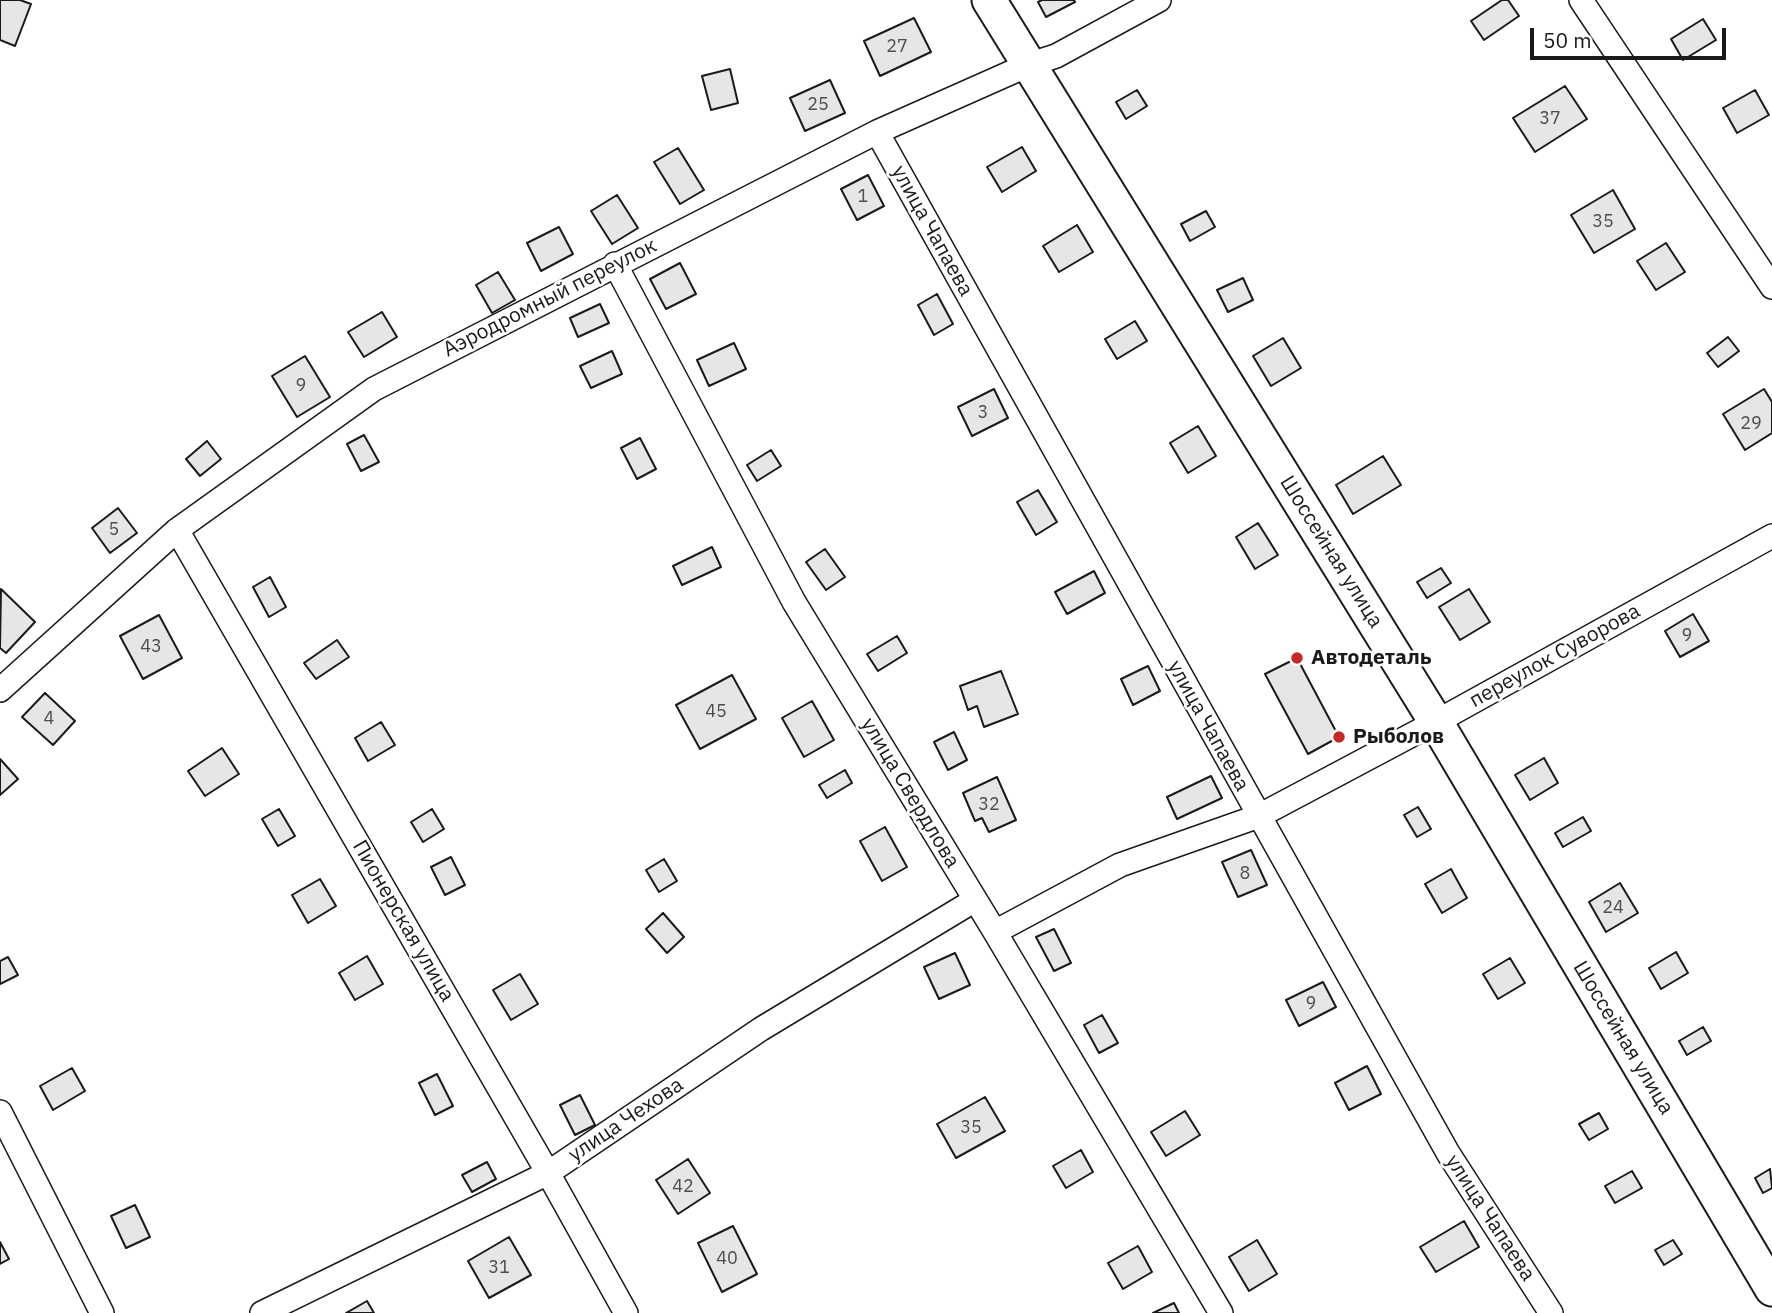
<!DOCTYPE html>
<html>
<head>
<meta charset="utf-8">
<style>
  body { margin:0 }
  #map { position:relative; width:1772px; height:1313px; overflow:hidden; background:#fff; font-family:"IBM Plex Sans",sans-serif }
  canvas { display:block }
  .scale { position:absolute; left:1530px; top:28px; width:196px; height:32px; box-sizing:border-box; border:4px solid #1a1a1a; border-top:0; padding-left:9px; font-size:21px; line-height:24px; white-space:nowrap; color:#1a1a1a; -webkit-text-stroke:5px #fff; paint-order:stroke }
</style>
</head>
<body>
<div id="map">
<canvas width="1772" height="1313"></canvas>
<div class="scale">50 m</div>
</div>
<script>
const g = document.querySelector('canvas').getContext('2d');
g.lineJoin = 'round';
function fill(path, color) { g.fillStyle = color; g.fill(path, 'evenodd'); }
const poly = rows => new Path2D(rows.map(r => 'M' + r).join(''));
function trace(path, color, width, dash) { g.strokeStyle = color; g.lineWidth = width; g.lineCap = dash ? 'butt' : 'round'; g.setLineDash(dash || []); g.stroke(path); }
function drawText(font, color, halo, rows, align = 'center') {
  g.font = font + ' "IBM Plex Sans",sans-serif'; g.lineWidth = 5; g.setLineDash([]); g.textBaseline = 'middle'; g.strokeStyle = halo; g.fillStyle = color; for (const [text, x, y, turn = 0] of rows) {
    g.save(); g.translate(x, y); g.rotate((+turn || 0) * Math.PI / 180); g.textAlign = isNaN(turn) ? turn : align; if (halo) g.strokeText(text, 0, 0); g.fillText(text, 0, 0); g.restore();
  }
}
const building = poly([
  [0,0,20,0,31,4,15,46,0,40,0,0],
  [1042,0,1074,0,1075,2,1046,17,1038,2,1042,0],
  [1502,0,1508,0,1519,16,1484,40,1471,21,1502,0],
  [914,18,931,52,880,76,864,41,914,18],
  [1703,19,1716,40,1683,60,1671,39,1703,19],
  [730,69,738,103,711,110,702,76,730,69],
  [830,80,845,113,805,131,790,98,830,80],
  [1565,86,1587,119,1535,152,1513,118,1565,86],
  [1137,90,1147,106,1126,119,1116,102,1137,90],
  [1755,90,1769,115,1737,133,1723,108,1755,90],
  [1022,147,1036,171,1002,192,987,167,1022,147],
  [678,148,704,190,680,204,654,162,678,148],
  [868,175,884,206,857,220,841,189,868,175],
  [1613,190,1635,229,1594,253,1571,215,1613,190],
  [617,195,638,228,612,244,591,211,617,195],
  [1206,211,1215,227,1190,241,1181,224,1206,211],
  [1077,225,1093,252,1059,272,1043,246,1077,225],
  [559,227,573,254,541,271,527,243,559,227],
  [1666,243,1685,272,1656,290,1637,261,1666,243],
  [680,263,696,294,666,309,650,279,680,263],
  [498,272,515,300,492,313,476,285,498,272],
  [1243,278,1253,300,1228,312,1217,290,1243,278],
  [937,294,953,324,934,335,918,305,937,294],
  [600,304,609,323,578,337,570,318,600,304],
  [382,312,397,337,364,357,348,332,382,312],
  [1135,321,1147,341,1117,359,1105,339,1135,321],
  [1728,337,1739,351,1718,367,1707,353,1728,337],
  [1283,338,1301,368,1271,386,1253,356,1283,338],
  [734,343,746,369,709,386,697,360,734,343],
  [612,351,622,374,591,388,580,366,612,351],
  [305,356,330,397,297,417,272,376,305,356],
  [994,389,1008,418,972,436,958,407,994,389],
  [1764,389,1772,402,1772,433,1745,450,1723,414,1764,389],
  [1198,426,1216,456,1188,473,1170,443,1198,426],
  [364,435,379,462,361,471,347,444,364,435],
  [640,438,656,469,637,479,621,448,640,438],
  [207,441,221,459,200,476,186,459,207,441],
  [771,450,781,466,757,481,747,465,771,450],
  [1383,456,1401,485,1353,514,1336,485,1383,456],
  [1038,490,1057,522,1036,535,1017,502,1038,490],
  [118,508,137,533,110,553,92,528,118,508],
  [1258,523,1278,555,1255,569,1236,537,1258,523],
  [712,547,721,567,682,585,673,566,712,547],
  [825,549,845,577,826,590,806,562,825,549],
  [1441,568,1451,583,1427,598,1417,582,1441,568],
  [1094,571,1105,593,1067,614,1055,592,1094,571],
  [270,577,286,607,269,617,253,587,270,577],
  [1,589,35,622,6,653,0,648,1,589],
  [1469,589,1490,622,1460,640,1439,607,1469,589],
  [1693,614,1709,641,1680,657,1665,631,1693,614],
  [159,615,182,658,143,679,120,636,159,615],
  [897,636,907,653,878,671,867,654,897,636],
  [337,640,349,657,316,679,304,663,337,640],
  [1297,658,1339,737,1308,754,1265,674,1297,658],
  [1148,666,1160,691,1133,705,1121,679,1148,666],
  [1001,671,1018,714,984,727,977,706,968,710,960,686,1001,671],
  [732,675,756,719,700,749,676,705,732,675],
  [45,693,75,721,53,745,22,717,45,693],
  [812,701,834,740,804,757,782,718,812,701],
  [381,722,395,745,368,761,355,738,381,722],
  [954,732,967,760,948,770,934,742,954,732],
  [222,748,239,774,205,796,188,771,222,748],
  [1544,758,1558,783,1530,800,1515,775,1544,758],
  [0,759,18,779,0,795,0,759],
  [845,770,852,783,827,798,819,785,845,770],
  [1211,776,1222,798,1177,819,1167,797,1211,776],
  [997,777,1016,820,989,832,982,818,975,821,963,793,997,777],
  [1418,807,1431,829,1417,837,1404,815,1418,807],
  [279,809,295,836,278,846,262,819,279,809],
  [432,809,444,829,423,842,411,822,432,809],
  [1583,817,1591,831,1563,847,1555,833,1583,817],
  [885,827,907,867,882,881,860,841,885,827],
  [1251,850,1267,885,1238,897,1222,862,1251,850],
  [451,857,465,885,445,895,431,867,451,857],
  [664,859,677,881,659,892,646,870,664,859],
  [1451,869,1467,898,1442,913,1425,884,1451,869],
  [320,879,336,906,308,923,292,895,320,879],
  [1620,883,1638,913,1606,932,1589,902,1620,883],
  [663,913,684,937,667,953,646,929,663,913],
  [1054,929,1071,963,1054,971,1036,937,1054,929],
  [1676,952,1688,973,1661,989,1649,968,1676,952],
  [955,953,970,985,939,999,924,967,955,953],
  [367,956,383,984,355,1000,339,973,367,956],
  [8,957,18,975,0,984,0,961,8,957],
  [1510,958,1525,983,1498,999,1483,974,1510,958],
  [520,974,538,1004,511,1020,493,990,520,974],
  [1323,982,1336,1007,1299,1026,1286,1000,1323,982],
  [1102,1015,1118,1043,1099,1053,1084,1025,1102,1015],
  [1703,1027,1711,1041,1687,1055,1679,1041,1703,1027],
  [1367,1066,1381,1094,1349,1110,1335,1083,1367,1066],
  [72,1068,85,1091,53,1110,40,1086,72,1068],
  [437,1074,453,1106,435,1115,419,1083,437,1074],
  [580,1095,595,1125,575,1135,560,1105,580,1095],
  [985,1097,1005,1131,956,1158,937,1124,985,1097],
  [1185,1111,1200,1135,1166,1156,1151,1132,1185,1111],
  [1599,1113,1608,1129,1589,1140,1579,1124,1599,1113],
  [1081,1150,1093,1172,1066,1188,1053,1166,1081,1150],
  [688,1159,710,1193,678,1214,656,1180,688,1159],
  [487,1162,496,1179,472,1192,462,1175,487,1162],
  [1770,1169,1772,1188,1763,1193,1755,1178,1770,1169],
  [1632,1171,1642,1188,1615,1203,1605,1186,1632,1171],
  [135,1205,150,1237,126,1248,111,1216,135,1205],
  [1464,1221,1479,1247,1436,1272,1420,1247,1464,1221],
  [733,1226,757,1274,722,1292,698,1243,733,1226],
  [509,1237,531,1275,489,1298,468,1261,509,1237],
  [1257,1240,1277,1274,1249,1291,1229,1257,1257,1240],
  [1673,1240,1682,1254,1664,1265,1655,1250,1673,1240],
  [0,1242,9,1259,0,1264,0,1242],
  [1138,1246,1152,1272,1123,1289,1108,1263,1138,1246],
  [367,1301,374,1313,346,1313,367,1301],
  [1174,1303,1179,1313,1153,1313,1174,1303]
]);
fill(building, '#e6e6e6');
trace(building, '#1a1a1a', 2);
const minor = poly([
  [1581,0,1772,287],
  [877,132,1448,1153,1551,1313],
  [615,264,794,602,995,932,1221,1313],
  [177,530,548,1173,626,1313],
  [0,690,177,530,374,389,877,132,1028,65,1056,56,1159,0],
  [995,932,1120,865,1259,816,1436,722,1772,536],
  [0,1112,102,1313],
  [262,1313,548,1173,761,1029,975,900]
]);
const secondary = poly([
  [989,0,1436,722,1772,1289]
]);
trace(minor, '#1a1a1a', 26);
trace(secondary, '#1a1a1a', 37);
trace(minor, '#fff', 23);
trace(secondary, '#fff', 33);
for (const [x, y, r, color] of [
  [1297,658,7,"#c62828"],
  [1339,737,7,"#c62828"]
]) { const dot = new Path2D(); dot.arc(x, y, r, 0, 2 * Math.PI); g.fillStyle = color; g.fill(dot); trace(dot, '#fff', 2.5); }
drawText('18px', '#4d4d4d', null, [
  ["27",897,47],
  ["25",818,105],
  ["37",1550,119],
  ["1",863,197],
  ["35",1603,222],
  ["9",301,386],
  ["3",983,413],
  ["29",1751,424],
  ["5",114,530],
  ["9",1687,636],
  ["43",151,647],
  ["45",716,712],
  ["4",49,719],
  ["32",989,805],
  ["8",1245,874],
  ["24",1613,908],
  ["9",1311,1004],
  ["35",971,1128],
  ["42",683,1187],
  ["40",727,1259],
  ["31",499,1268]
]);
drawText('21px', '#1a1a1a', '#fff', [
  ["улица Чапаева",932,231,61],
  ["Аэродромный переулок",550,298,-27],
  ["Шоссейная улица",1331,552,58],
  ["переулок Суворова",1555,656,-29],
  ["улица Чапаева",1208,726,61],
  ["улица Свердлова",910,793,59],
  ["Пионерская улица",403,921,60],
  ["Шоссейная улица",1623,1038,59],
  ["улица Чехова",626,1120,-34],
  ["улица Чапаева",1490,1218,57]
]);
drawText('bold 21px', '#1a1a1a', '#fff', [
  ["Автодеталь",1311,658],
  ["Рыболов",1353,737]
], 'left');
</script>
</body>
</html>
